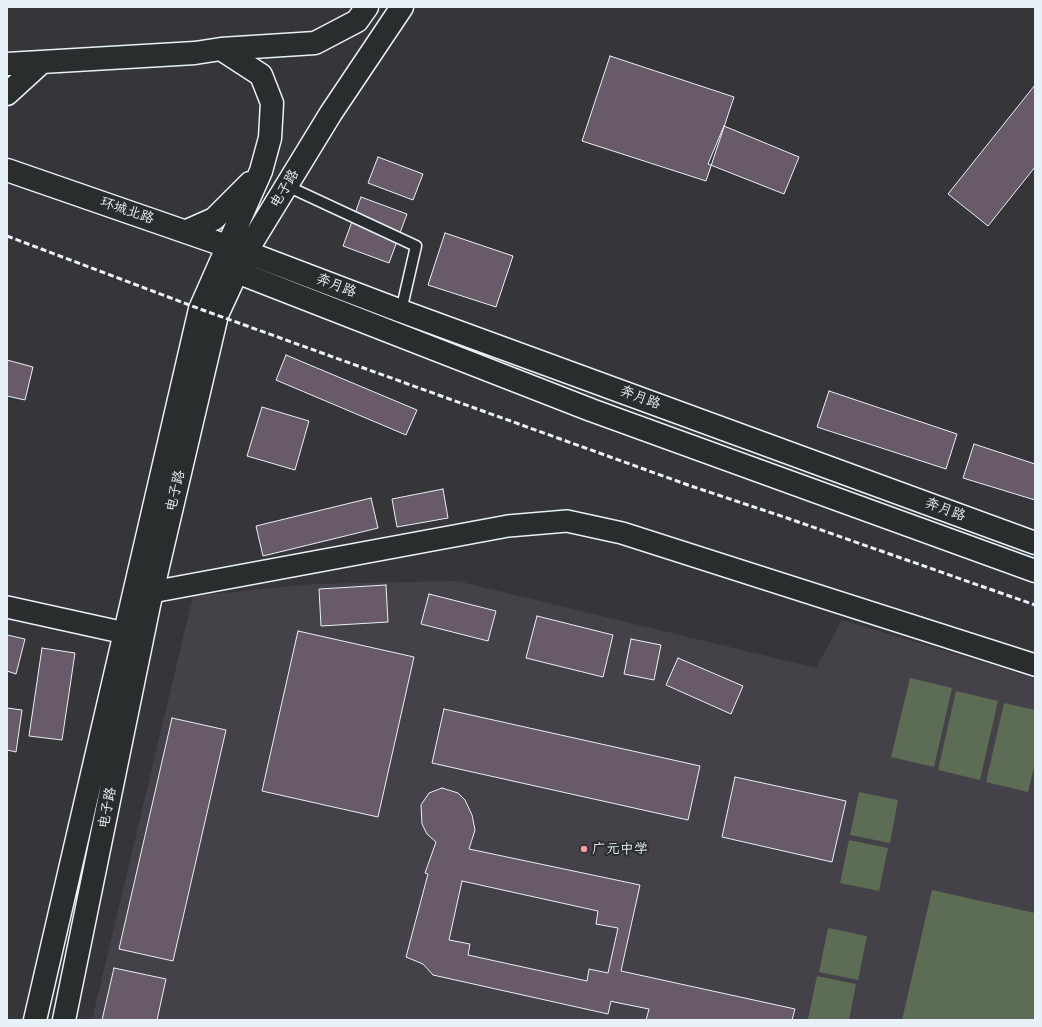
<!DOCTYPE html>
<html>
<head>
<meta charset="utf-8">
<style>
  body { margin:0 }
  #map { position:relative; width:1042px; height:1027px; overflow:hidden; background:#36363a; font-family:Pangolin,sans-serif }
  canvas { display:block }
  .frame { position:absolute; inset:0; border:8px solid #e8f1f8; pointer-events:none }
</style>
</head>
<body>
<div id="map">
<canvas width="1042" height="1027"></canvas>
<div class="frame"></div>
</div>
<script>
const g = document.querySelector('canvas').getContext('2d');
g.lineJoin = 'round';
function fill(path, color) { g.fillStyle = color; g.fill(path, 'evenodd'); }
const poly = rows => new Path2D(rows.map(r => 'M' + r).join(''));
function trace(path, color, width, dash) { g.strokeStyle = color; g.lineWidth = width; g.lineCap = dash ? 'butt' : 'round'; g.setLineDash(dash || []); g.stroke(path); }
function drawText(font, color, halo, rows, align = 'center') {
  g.font = font + ' Pangolin,"LXGW WenKai TC",sans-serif'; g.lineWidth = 4; g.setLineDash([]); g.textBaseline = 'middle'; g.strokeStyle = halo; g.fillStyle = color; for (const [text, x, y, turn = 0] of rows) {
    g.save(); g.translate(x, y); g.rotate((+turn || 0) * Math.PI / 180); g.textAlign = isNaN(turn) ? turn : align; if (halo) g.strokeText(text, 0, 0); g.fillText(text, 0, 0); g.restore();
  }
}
fill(poly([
  [457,581,816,668,842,620,1035,678,1035,1020,92,1020,193,596,313,584]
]), '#454148');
fill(poly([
  [910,678,952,688,934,767,891,757],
  [956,691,998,701,980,780,938,770],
  [1004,703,1035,710,1035,763,1028,792,986,782],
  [859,792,898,800,890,843,850,835],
  [849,840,888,848,879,891,840,883],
  [932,890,1035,913,1035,1020,902,1020],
  [828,928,867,936,858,980,819,972],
  [817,976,856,984,849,1020,808,1019]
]), '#5c6c55');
const building = poly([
  [610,56,734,97,706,181,582,141,610,56],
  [1035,85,1035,167,988,226,948,194,1035,85],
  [724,126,799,157,784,194,708,164,724,126],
  [378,157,423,174,413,200,368,183,378,157],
  [361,197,407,214,389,263,343,246,361,197],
  [445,233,513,256,496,307,428,285,445,233],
  [286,355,417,410,406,435,276,380,286,355],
  [7,360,33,367,25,400,7,396,7,360],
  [829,391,957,434,946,469,817,427,829,391],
  [262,407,309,421,295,470,247,456,262,407],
  [974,444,1035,464,1035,500,963,478,974,444],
  [443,489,448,518,397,527,392,499,443,489],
  [371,498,378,528,263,556,256,526,371,498],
  [386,585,388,622,321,626,319,589,386,585],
  [429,594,496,611,488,641,421,624,429,594],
  [537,616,613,635,603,677,526,658,537,616],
  [298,631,414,657,378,817,262,791,298,631],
  [7,635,25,639,16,674,7,671,7,635],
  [631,639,661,645,654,680,624,674,631,639],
  [42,648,75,653,62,740,29,736,42,648],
  [678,658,743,686,731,714,666,685,678,658],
  [7,708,22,710,16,752,7,750,7,708],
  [444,709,700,766,688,820,432,763,444,709],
  [172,718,226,730,173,961,119,949,172,718],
  [735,777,846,801,832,862,722,837,735,777],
  [442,788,458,793,465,800,472,815,475,830,469,849,640,885,621,971,795,1009,792,1020,646,1020,649,1009,614,1002,611,1001,608,1014,433,975,423,964,406,957,428,874,425,873,436,842,427,834,422,824,421,805,429,793,442,788],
  [462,881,598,911,596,924,618,928,608,973,589,969,587,981,468,955,470,944,449,940,462,881],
  [114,968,166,979,157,1020,102,1020,114,968]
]);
fill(building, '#685a68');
trace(building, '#e8f1f8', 1);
const service = poly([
  [287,186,416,246,401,311]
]);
const minor = poly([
  [152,592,508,526,567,521,622,533,1035,665],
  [7,607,125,633]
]);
const tertiary = poly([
  [246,252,401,311,1035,543],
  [237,272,591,410,1035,571]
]);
const primary = poly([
  [7,64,195,53,221,49,315,43,357,21,367,7],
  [7,94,42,62],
  [7,170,241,251],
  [187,231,214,219,250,183],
  [35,1020,200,309,261,171,270,138,272,103,261,75,221,49],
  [64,1020,149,605,217,315,246,252,331,113,402,7]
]);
trace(service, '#e8f1f8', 13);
trace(minor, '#e8f1f8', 24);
trace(tertiary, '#e8f1f8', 25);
trace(primary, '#e8f1f8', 25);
trace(service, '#2a2d2e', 10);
trace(minor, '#2a2d2e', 21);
trace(tertiary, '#2a2d2e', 22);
trace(primary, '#2a2d2e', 22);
trace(poly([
  [7,236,200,309,688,485,787,518,1035,605]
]), '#e8f1f8', 3, [6, 3]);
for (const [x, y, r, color] of [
  [584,849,4,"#ff9aa2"]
]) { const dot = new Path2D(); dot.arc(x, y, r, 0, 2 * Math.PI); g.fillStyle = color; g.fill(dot); trace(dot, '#2a2d2e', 1.5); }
drawText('14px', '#e8f1f8', '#2a2d2e', [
  ["电子路",285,189,-59],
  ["环城北路",127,211,19],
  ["奔月路",336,286,21],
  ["奔月路",640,398,20],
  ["电子路",176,491,-77],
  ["奔月路",945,510,20],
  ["电子路",108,808,-79]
]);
drawText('14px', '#e8f1f8', '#2a2d2e', [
  ["广元中学",592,849]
], 'left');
</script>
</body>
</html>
